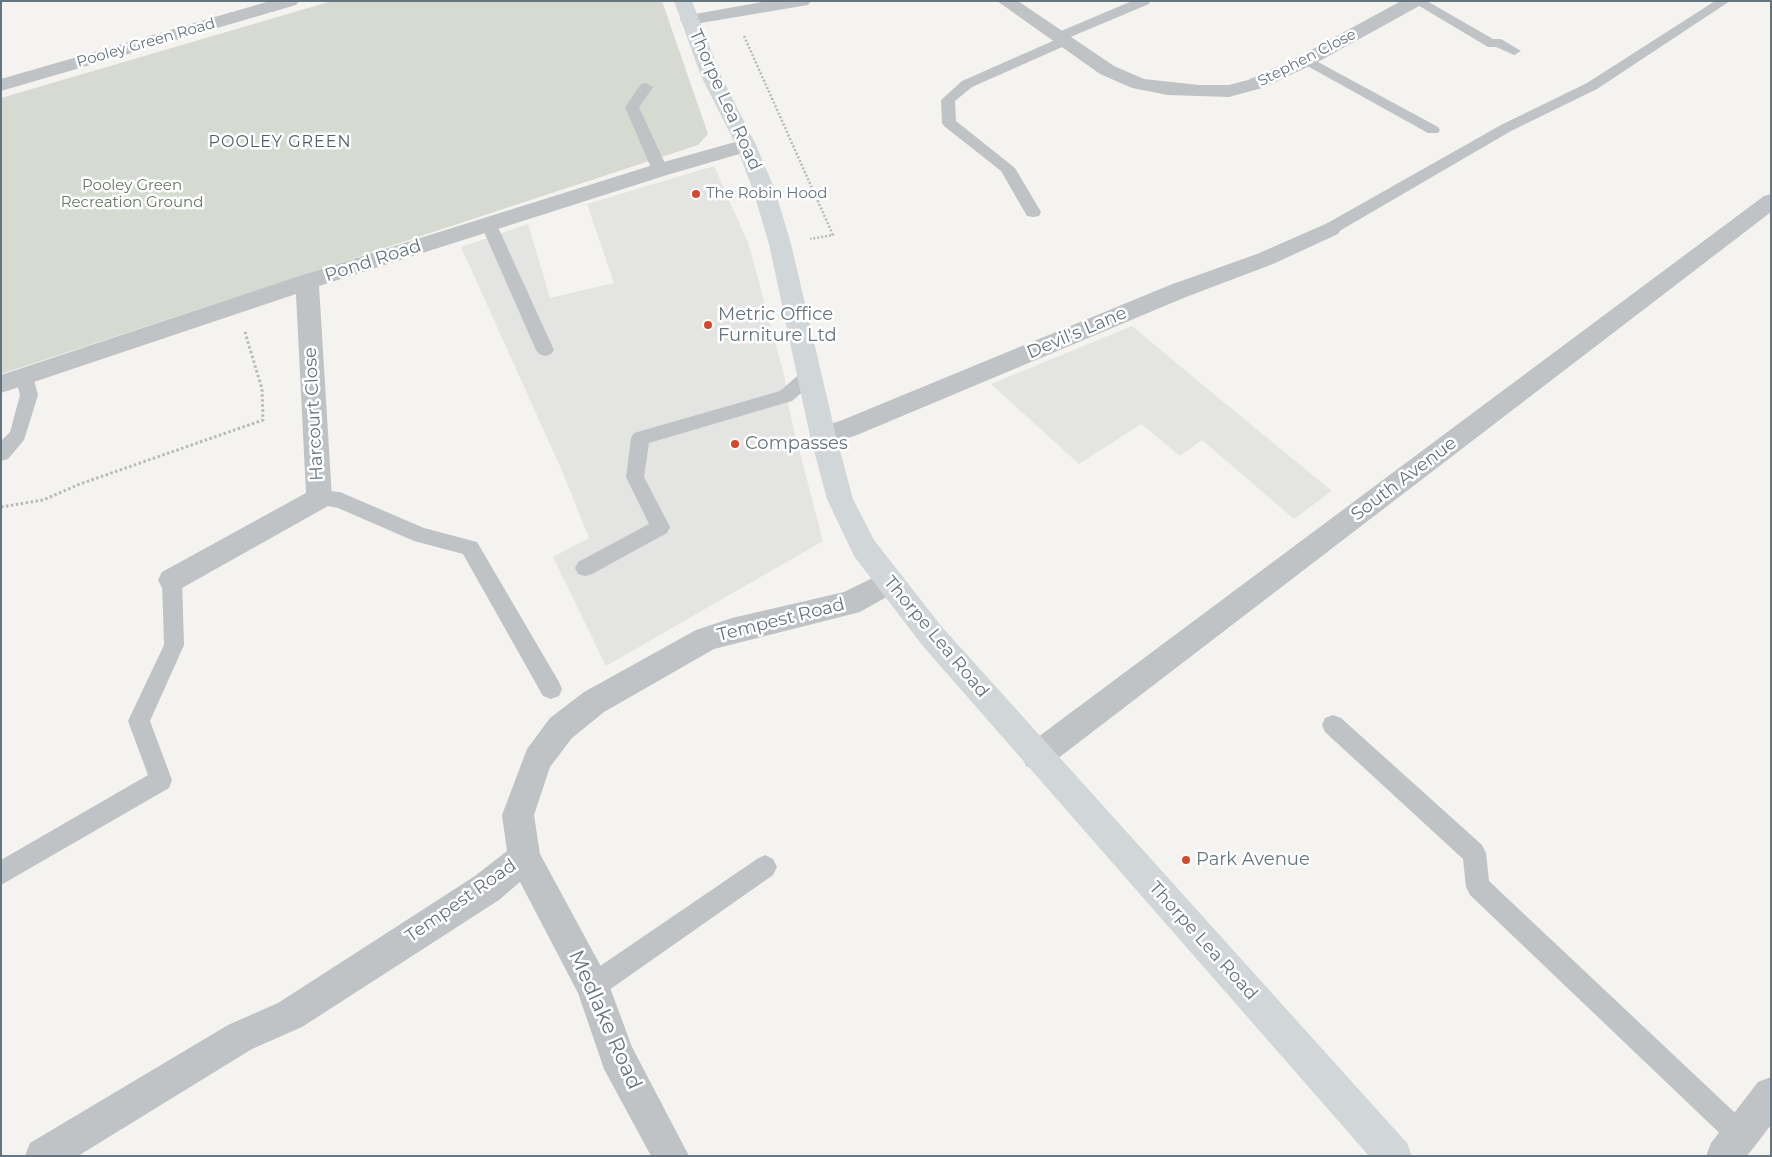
<!DOCTYPE html>
<html>
<head>
<meta charset="utf-8">
<style>
  body { margin:0 }
  #map { position:relative; width:1772px; height:1157px; overflow:hidden; background:#f4f3f0; font-family:Montserrat,sans-serif }
  canvas { display:block }
  .frame { position:absolute; inset:0; border:2px solid #65757f; pointer-events:none }
</style>
</head>
<body>
<div id="map">
<canvas width="1772" height="1157"></canvas>
<div class="frame"></div>
</div>
<script>
const g = document.querySelector('canvas').getContext('2d');
g.lineJoin = 'round';
function fill(path, color) { g.fillStyle = color; g.fill(path, 'evenodd'); }
const poly = rows => new Path2D(rows.map(r => 'M' + r).join(''));
function trace(path, color, width, dash) { g.strokeStyle = color; g.lineWidth = width; g.lineCap = dash ? 'butt' : 'round'; g.setLineDash(dash || []); g.stroke(path); }
function drawText(font, color, halo, rows, align = 'center') {
  g.font = font + ' Montserrat,sans-serif'; g.lineWidth = 5; g.setLineDash([]); g.textBaseline = 'middle'; g.strokeStyle = halo; g.fillStyle = color; for (const [text, x, y, turn = 0] of rows) {
    g.save(); g.translate(x, y); g.rotate((+turn || 0) * Math.PI / 180); g.textAlign = isNaN(turn) ? turn : align; if (halo) g.strokeText(text, 0, 0); g.fillText(text, 0, 0); g.restore();
  }
}
fill(poly([
  [714,166,749,245,785,379,786,396,796,438,823,541,606,666,553,557,589,538,563,473,461,247,528,224,550,298,614,283,587,204],
  [1132,326,1204,386,1332,491,1294,519,1202,440,1180,456,1141,424,1079,464,991,384]
]), '#e4e5e3');
fill(poly([
  [332,1,662,1,708,134,698,145,1,374,1,98]
]), '#d6dad1');
trace(poly([
  [744,36,833,235,810,239]
]), '#b7babc', 2.5, [2, 2]);
trace(poly([
  [1,507,43,500,80,484,263,420,262,389,245,332]
]), '#b7babc', 3, [2.5, 2.5]);
fill(poly([
  [1132,1,1150,1,1149,4,1068,38,1071,41,1069,44,972,87,955,101,956,121,1015,168,1041,212,1039,216,1033,217,1027,216,1001,171,944,126,942,123,941,100,962,81,1055,40,1052,37,1054,34,1132,1],
  [1411,1,1427,1,1493,39,1501,39,1521,51,1514,55,1496,47,1488,47,1411,1],
  [1715,1,1730,1,1597,89,1511,131,1336,233,1330,234,1324,233,1322,229,1324,225,1501,125,1587,83,1715,1],
  [1307,56,1438,127,1440,130,1438,133,1428,133,1302,63,1300,60,1307,56],
  [646,83,653,87,639,107,668,170,665,173,660,175,655,173,652,170,625,107,641,84,646,83],
  [489,220,495,221,497,225,554,350,551,354,545,356,539,354,536,350,481,225,483,221,489,220],
  [24,369,30,371,33,376,38,395,24,440,8,459,1,461,1,441,10,432,20,395,15,376,18,371,24,369],
  [809,369,815,371,818,376,815,381,792,401,649,443,644,477,670,527,667,533,592,574,585,576,578,574,575,568,578,562,649,524,626,477,631,438,634,433,780,391,803,371,809,369],
  [319,490,340,492,424,528,477,542,559,682,562,689,559,696,551,699,543,696,463,554,414,541,338,508,312,503,309,498,312,493,319,490],
  [172,571,179,574,182,580,184,645,150,721,172,780,169,788,1,885,1,860,148,775,128,721,164,645,162,580,165,574,172,571],
  [1333,715,1341,718,1482,845,1486,853,1489,881,1749,1126,1753,1135,1749,1144,1740,1148,1731,1144,1470,895,1466,887,1463,859,1325,732,1322,725,1325,718,1333,715],
  [765,855,773,859,777,867,773,875,602,995,593,998,584,995,581,986,584,977,757,859,765,855]
]), '#bfc3c6');
fill(poly([
  [768,1,811,1,808,5,802,6,689,25,683,24,680,20,683,16,689,15,768,1],
  [997,1,1018,1,1114,66,1144,79,1199,85,1229,85,1248,80,1300,56,1401,1,1424,1,1421,5,1314,64,1262,88,1229,97,1168,95,1132,88,1100,74,997,1],
  [746,139,753,140,756,145,753,150,667,175,319,286,332,498,328,506,182,588,172,592,162,588,158,580,162,572,306,493,296,294,1,393,1,375,299,276,653,165,746,139],
  [1771,194,1771,212,1048,766,1037,770,1026,766,1022,756,1026,746,1764,196,1771,194],
  [1330,222,1338,224,1341,229,1338,234,1273,264,1186,297,857,435,823,446,814,443,810,436,814,429,840,421,1170,285,1257,254,1330,222],
  [889,570,899,574,903,582,899,590,860,612,714,649,604,712,572,738,550,767,534,815,540,854,605,974,632,1047,689,1156,651,1156,604,1069,578,993,520,882,499,900,302,1027,252,1049,78,1156,25,1156,30,1143,228,1025,278,1003,475,876,507,851,502,815,527,749,550,718,584,692,696,630,732,618,844,592,889,570],
  [1771,1077,1771,1125,1747,1156,1706,1156,1711,1143,1758,1082,1771,1077]
]), '#bfc3c6');
fill(poly([
  [270,1,299,1,296,5,1,91,1,79,270,1]
]), '#bfc3c6');
fill(poly([
  [674,1,692,1,721,76,756,145,775,190,791,244,836,436,853,499,874,540,942,627,1407,1143,1412,1156,1369,1156,922,645,854,556,827,499,810,436,769,244,753,190,736,145,701,76,674,1]
]), '#d1d6d9');
for (const [x, y, r, color] of [
  [696,194,5,"#d6472e"],
  [708,325,5,"#d6472e"],
  [735,444,5,"#d6472e"],
  [1186,860,5,"#d6472e"]
]) { const dot = new Path2D(); dot.arc(x, y, r, 0, 2 * Math.PI); g.fillStyle = color; g.fill(dot); trace(dot, '#fff', 2); }
drawText('15px', '#65757f', '#fff', [
  ["Pooley Green Road",146,43,-16],
  ["Stephen Close",1307,58,-27]
]);
drawText('15px', '#697763', '#fff', [
  ["Pooley Green",132,186],
  ["Recreation Ground",132,203]
]);
drawText('15px', '#65757f', '#fff', [
  ["The Robin Hood",706,194]
], 'left');
g.letterSpacing = '1px';
drawText('16px', '#525e65', '#fff', [
  ["POOLEY GREEN",280,142]
]);
g.letterSpacing = '0px';
drawText('18px', '#65757f', '#fff', [
  ["Thorpe Lea Road",725,100,66],
  ["Pond Road",373,261,-18],
  ["Devil's Lane",1077,333,-23],
  ["Harcourt Close",314,414,-93],
  ["South Avenue",1404,479,-37],
  ["Tempest Road",781,620,-14],
  ["Thorpe Lea Road",936,637,50],
  ["Tempest Road",461,901,-35],
  ["Thorpe Lea Road",1203,941,48]
]);
drawText('18px', '#65757f', '#fff', [
  ["Metric Office",718,315],
  ["Furniture Ltd",718,336],
  ["Compasses",745,444],
  ["Park Avenue",1196,860]
], 'left');
drawText('21px', '#65757f', '#fff', [
  ["Medlake Road",605,1020,66]
]);
</script>
</body>
</html>
